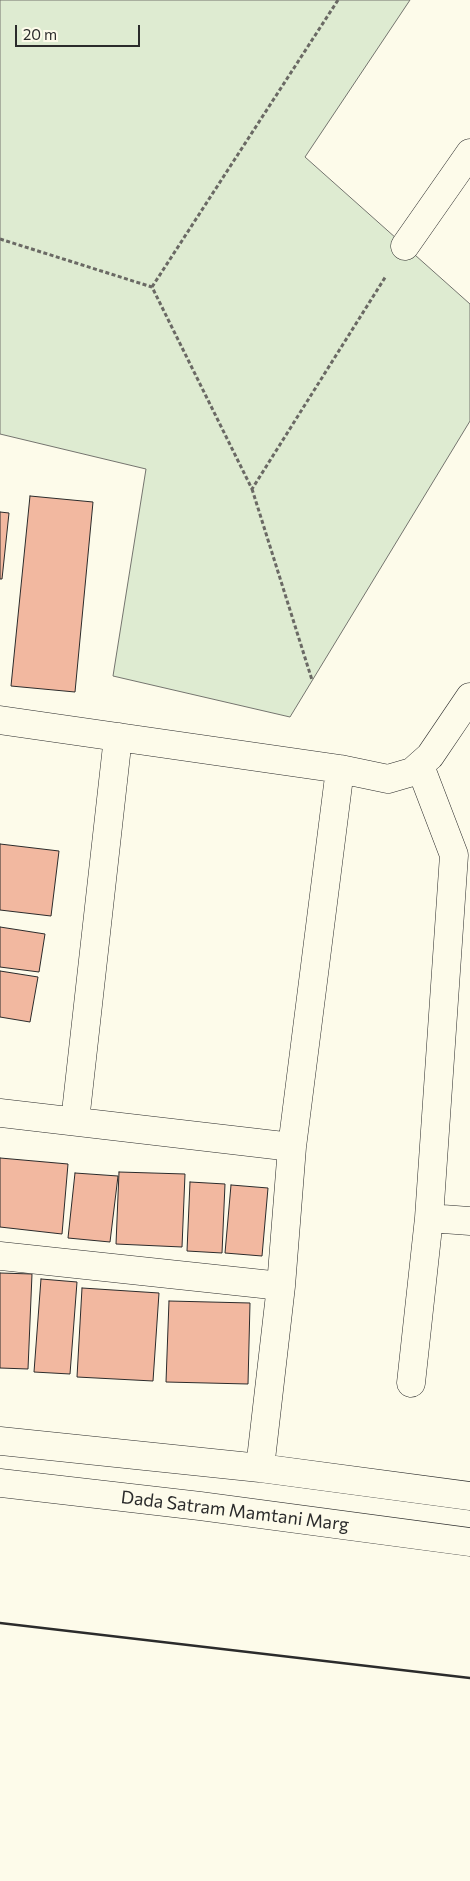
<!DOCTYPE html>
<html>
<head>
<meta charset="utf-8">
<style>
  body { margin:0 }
  #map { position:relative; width:470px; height:1881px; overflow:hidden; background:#fdfbea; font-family:Commissioner,sans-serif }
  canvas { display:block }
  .scale { position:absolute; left:15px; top:25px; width:125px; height:22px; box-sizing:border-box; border:2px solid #2b2b2b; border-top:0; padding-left:6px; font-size:15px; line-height:18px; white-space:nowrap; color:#2b2b2b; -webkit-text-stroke:4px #fdfbea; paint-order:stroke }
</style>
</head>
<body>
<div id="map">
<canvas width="470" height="1881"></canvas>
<div class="scale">20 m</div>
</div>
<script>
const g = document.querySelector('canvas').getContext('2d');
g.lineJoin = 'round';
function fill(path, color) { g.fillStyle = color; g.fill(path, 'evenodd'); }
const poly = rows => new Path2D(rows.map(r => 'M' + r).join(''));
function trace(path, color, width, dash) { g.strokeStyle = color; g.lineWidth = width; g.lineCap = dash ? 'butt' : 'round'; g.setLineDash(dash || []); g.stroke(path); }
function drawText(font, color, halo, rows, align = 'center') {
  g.font = font + ' Commissioner,sans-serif'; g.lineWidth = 4; g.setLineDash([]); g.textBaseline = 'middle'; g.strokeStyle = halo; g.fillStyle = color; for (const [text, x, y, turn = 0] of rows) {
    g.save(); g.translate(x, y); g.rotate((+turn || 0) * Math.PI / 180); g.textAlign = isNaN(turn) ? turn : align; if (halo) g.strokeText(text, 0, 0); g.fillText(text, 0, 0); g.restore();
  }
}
const green = poly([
  [0,0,410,0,305,157,470,304,470,421,290,717,113,676,146,469,0,434,0,0]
]);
fill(green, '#deebd1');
trace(green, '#74746e', 1);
const building = poly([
  [30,496,93,502,75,692,11,686,30,496],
  [0,512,9,513,2,579,0,579,0,512],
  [0,844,59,851,51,916,0,910,0,844],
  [0,927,45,934,39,972,0,967,0,927],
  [0,971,38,977,30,1022,0,1017,0,971],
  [0,1158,68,1164,62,1234,0,1227,0,1158],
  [119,1172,185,1174,182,1247,116,1244,119,1172],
  [75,1173,118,1176,110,1242,68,1238,75,1173],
  [190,1182,225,1184,222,1253,187,1251,190,1182],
  [231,1185,268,1188,262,1256,225,1253,231,1185],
  [0,1273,32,1274,28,1369,0,1368,0,1273],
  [41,1279,77,1282,70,1374,34,1372,41,1279],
  [82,1288,159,1293,153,1381,77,1377,82,1288],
  [169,1301,250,1303,248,1384,166,1382,169,1301]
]);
fill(building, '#f2b8a0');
trace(building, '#2b2b2b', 1);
const minor = poly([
  [405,246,470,153],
  [0,720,340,769,292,1147,281,1286,260,1468],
  [340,769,388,779,412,772,430,756,470,697],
  [0,1113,292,1147],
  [75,1121,118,737],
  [429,1218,470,1221],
  [0,1256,281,1286],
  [411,1383,429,1218,454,855,420,766],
  [0,1441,260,1468,470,1496],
  [0,1483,200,1506,470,1542]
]);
trace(minor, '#2b2b2b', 29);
trace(poly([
  [0,239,152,287,252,489,386,276],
  [152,287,338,0],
  [252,489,312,680]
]), '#6a6964', 3, [4, 2.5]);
trace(minor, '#fdfbea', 28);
trace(poly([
  [0,1623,470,1678]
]), '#2b2b2b', 2.5);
drawText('18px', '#2b2b2b', '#fdfbea', [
  ["Dada Satram Mamtani Marg",235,1511,7]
]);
</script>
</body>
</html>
